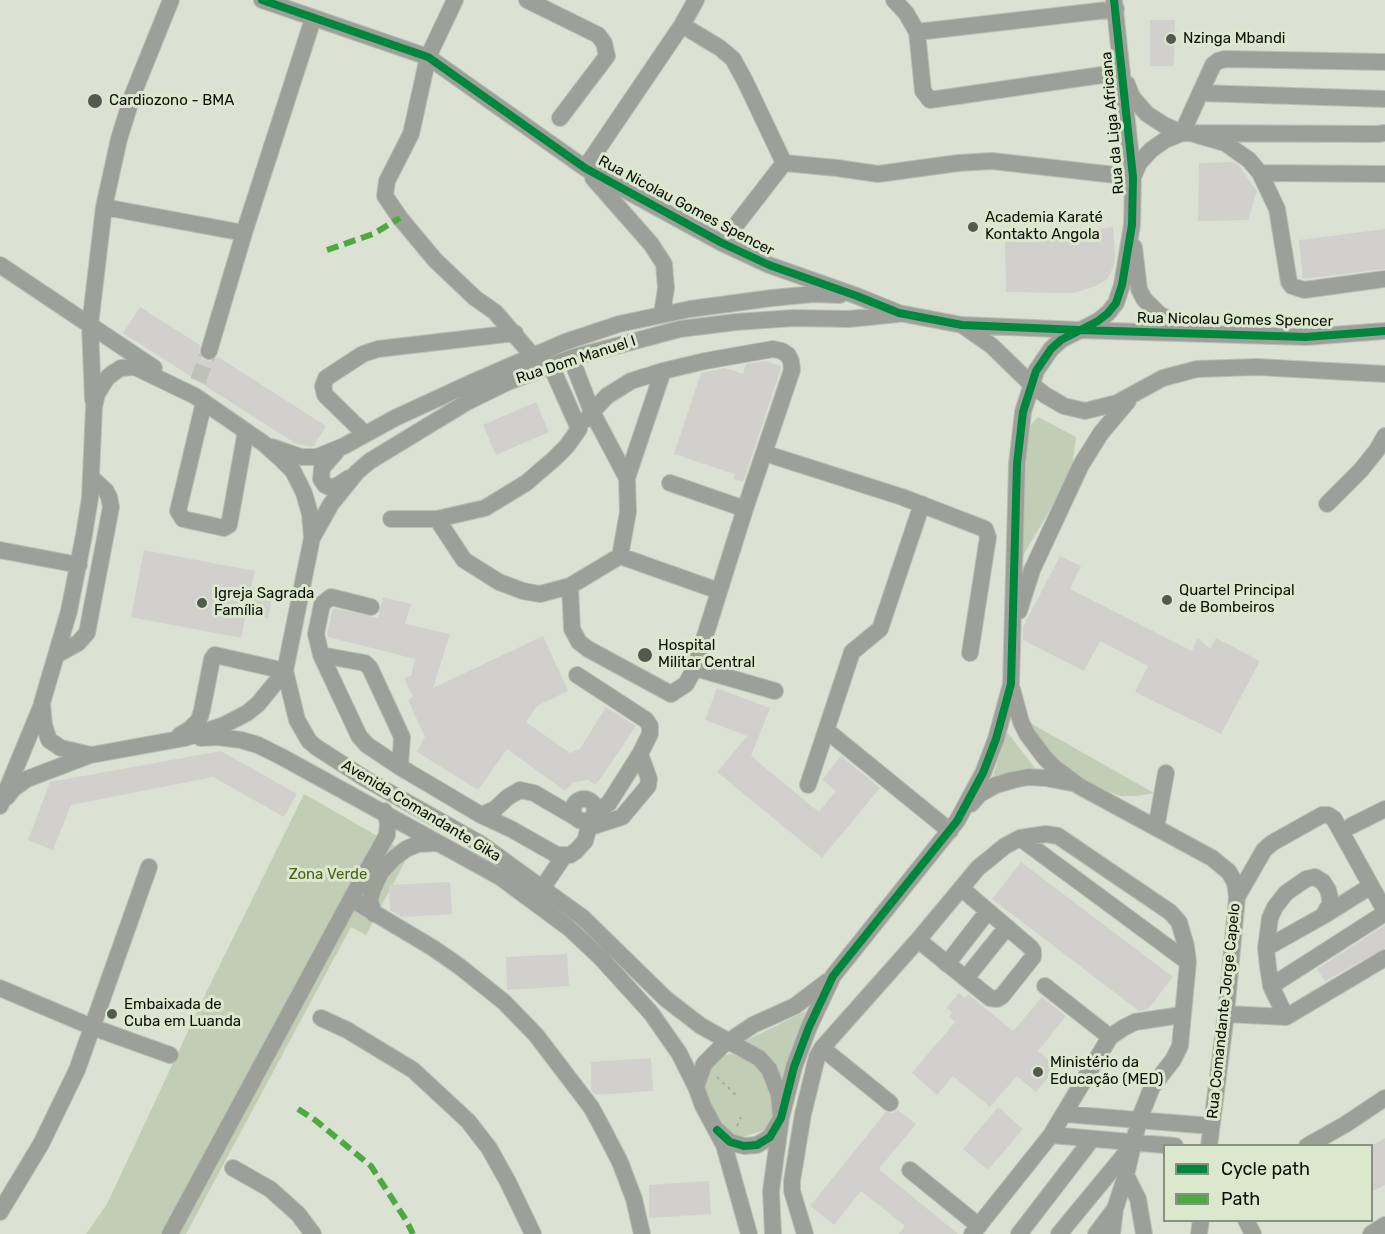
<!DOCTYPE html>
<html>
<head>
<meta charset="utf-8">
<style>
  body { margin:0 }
  #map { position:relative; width:1385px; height:1234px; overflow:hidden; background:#dbe2d4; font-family:Rubik,sans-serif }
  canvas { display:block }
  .legend { position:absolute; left:1163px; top:1144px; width:210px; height:78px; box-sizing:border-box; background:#dce8ce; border:2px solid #89927f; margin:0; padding:8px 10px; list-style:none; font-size:18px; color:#0c1008 }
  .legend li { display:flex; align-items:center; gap:12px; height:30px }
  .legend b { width:30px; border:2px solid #89927f }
</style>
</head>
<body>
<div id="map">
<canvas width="1385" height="1234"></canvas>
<ul class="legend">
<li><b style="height:8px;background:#00873e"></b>Cycle path</li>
<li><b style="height:8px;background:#50a841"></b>Path</li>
</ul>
</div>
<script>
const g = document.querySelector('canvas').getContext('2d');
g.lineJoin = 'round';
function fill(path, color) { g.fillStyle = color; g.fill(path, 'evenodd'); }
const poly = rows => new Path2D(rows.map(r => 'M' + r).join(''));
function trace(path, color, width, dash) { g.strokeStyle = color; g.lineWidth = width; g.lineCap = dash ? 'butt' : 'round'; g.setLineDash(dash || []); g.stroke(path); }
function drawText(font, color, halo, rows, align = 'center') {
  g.font = font + ' Rubik,sans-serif'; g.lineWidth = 6; g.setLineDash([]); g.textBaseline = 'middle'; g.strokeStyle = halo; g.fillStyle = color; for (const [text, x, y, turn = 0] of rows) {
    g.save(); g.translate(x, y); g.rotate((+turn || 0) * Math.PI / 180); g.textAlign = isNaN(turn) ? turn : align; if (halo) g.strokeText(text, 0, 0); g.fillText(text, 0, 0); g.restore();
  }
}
fill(poly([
  [1038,417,1076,437,1071,474,1021,559,1022,429,1030,426],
  [1027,721,1154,793,1137,796,1121,796,1101,789,1084,780,1067,769,1052,754],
  [1007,732,1035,768,993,776],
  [304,794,409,854,366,935,351,927,186,1234,86,1234,107,1204,205,995],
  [806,1011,780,1085,741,1043],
  [741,1052,775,1081,774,1118,765,1130,739,1138,723,1132,699,1078,725,1055]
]), '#c2cdb5');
fill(poly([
  [1150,20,1175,20,1174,66,1150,66],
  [1233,162,1239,166,1257,191,1248,220,1198,221,1199,163],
  [1113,227,1115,255,1113,268,1107,279,1096,286,1074,293,1006,292,1005,241],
  [1385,229,1385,269,1303,279,1299,240],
  [140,307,200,345,199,353,202,359,211,361,218,357,326,426,313,447,296,444,123,333],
  [765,361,781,366,781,369,743,482,733,479,735,474,674,454,701,373,725,368,743,374,746,364],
  [536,402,549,432,496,455,483,425],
  [144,550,255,571,251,587,273,592,268,618,246,614,241,638,131,617],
  [1060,556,1081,566,1070,589,1192,651,1198,638,1210,649,1216,638,1260,661,1221,734,1135,692,1148,666,1100,641,1084,671,1023,640,1023,627],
  [383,597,411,604,405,624,450,634,433,688,543,636,568,691,537,706,526,722,570,753,580,749,606,707,636,726,596,785,588,780,572,783,565,791,507,749,478,790,417,752,425,737,408,700,413,697,404,678,411,676,415,659,328,637,327,634,333,608,378,618],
  [717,688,770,708,751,756,819,812,836,791,822,780,841,756,880,788,822,858,717,772,747,736,705,720],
  [221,751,297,794,284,817,213,777,71,805,53,850,28,840,50,782],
  [1021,862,1173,977,1148,1009,1139,1011,992,899],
  [450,882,452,914,402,917,390,910,389,885],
  [1385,925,1385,948,1325,981,1317,969],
  [567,954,569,986,507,990,506,957],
  [959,993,965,998,968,994,1013,1031,1042,997,1066,1016,1038,1051,1057,1067,1036,1092,1017,1076,990,1107,953,1076,937,1095,912,1073,955,1022,949,1016,952,1012,946,1008],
  [651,1058,653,1091,595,1095,591,1090,591,1062],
  [998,1107,1023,1129,988,1170,963,1149],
  [898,1110,916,1124,879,1169,958,1234,899,1234,905,1226,861,1191,834,1225,810,1206,886,1112,893,1113],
  [1385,1138,1385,1185,1371,1192,1371,1146],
  [709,1181,711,1214,649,1218,649,1185]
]), '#d2d0cc');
trace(poly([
  [198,381,209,351]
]), '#bcc2b5', 16, [16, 8]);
const minor = poly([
  [262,0,428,57,585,168,722,243,769,265,857,296,899,313,962,325,1079,330,1306,337,1385,331],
  [455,0,428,57,411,134,387,181,385,196,400,218,435,260,475,298,495,312,533,356],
  [527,0,598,35,604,43,607,56,560,118],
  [894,0,906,13,917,32,923,91,930,100,1122,72],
  [682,25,720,48,733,59,745,81,784,163],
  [917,32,1116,9],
  [1127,84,1132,97,1147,114,1164,125,1182,133,1378,134,1385,133],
  [1200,93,1385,99],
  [1194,134,1225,143,1249,160,1260,173,1277,209,1289,282,1292,286,1304,290,1385,279],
  [784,163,837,168,878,174,958,163,992,161,1133,177],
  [585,168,682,25,696,0],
  [1260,173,1385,174],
  [1133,177,1139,163,1151,150,1165,140,1182,133,1213,65,1218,61,1225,59,1385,62],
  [593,178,651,244,664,264,666,288,662,314],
  [104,207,244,233],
  [722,243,784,163],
  [1134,247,1139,289,1144,299,1159,314,1189,330],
  [0,265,154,368],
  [962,325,992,346,1031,384,1045,395,1064,406,1085,411,1117,403,1163,378,1197,369,1257,367,1385,374],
  [209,351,244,233,313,19],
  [571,358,592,412,587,419],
  [135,367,195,396,263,443,280,458,293,471,304,493,310,514,312,538,285,671,258,704,247,713,224,725,185,738,91,755,61,748,49,740,44,725,42,703,69,611,84,535,90,498,94,407,97,394,107,378,113,373,121,368,135,367],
  [93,400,90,325,104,207,119,139,133,94,171,0],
  [204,402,178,511,183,519,224,528,229,525,246,431],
  [365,434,325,395,323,386,326,378,363,354,378,349,515,333],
  [272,447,301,457,317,457,344,446,395,418,473,382,565,342,619,324,690,309,772,298,814,294,840,295],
  [336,452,322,468,321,479,325,485,329,487,337,486,349,478],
  [764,453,902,497,985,529,988,537,970,653],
  [627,478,663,371],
  [670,483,745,509],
  [1327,504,1361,470,1377,450,1385,436],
  [391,519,437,519,485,508,526,483,554,459,567,446,579,429,551,366],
  [437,519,464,560,499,582,523,591,540,594,570,586,620,556,628,512,627,478,592,412,607,396,631,381,663,371,705,361,773,349,782,351,788,355,791,361,792,370,745,509,695,668,686,684,671,694,588,649,579,642,572,629,570,586],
  [312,538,331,504,357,472,370,461,467,402,508,382,571,358,680,329,736,322,794,318,849,319,898,314],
  [0,550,79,565],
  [620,556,719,591],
  [371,607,331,597,322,604,316,634,321,655,365,663,370,668,402,737,400,767],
  [1019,611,1032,570,1081,465,1101,433,1128,401],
  [58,654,78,643,87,633,111,507,109,497,106,491,91,477],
  [321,655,359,736,367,745,400,767,481,815,511,829,557,855,570,855,576,851,585,841,591,819],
  [695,668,775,691],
  [285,671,297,720,309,741,316,747,364,778,481,844,543,889,582,917,666,999,701,1026,759,1058,769,1069,779,1095,781,1118,771,1191,773,1234],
  [577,675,646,720,650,726,650,734,640,754,609,803,594,814],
  [1012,689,1021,722,1027,734,1045,758,1055,768,1079,786,1212,858,1229,872,1235,883,1237,897,1226,1014,1209,1146],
  [826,730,950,831],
  [180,735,190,729,199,720,202,710,212,659,215,655,285,671],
  [201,738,217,737,241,740,258,745,282,757,500,877,569,928,601,958,651,1013,679,1053,696,1087,703,1106,724,1145,749,1234],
  [808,785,852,652,880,629,922,504],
  [7,797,13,789,27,779,90,755],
  '573 810a11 11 0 1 1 22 0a11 11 0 1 1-22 0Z',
  [971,804,980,794,996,785,1013,780,1028,777,1045,778,1072,783],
  [0,806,41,707],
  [481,815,495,809,508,797,520,790,534,793,575,817],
  [1351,826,1385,809],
  [588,828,622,817,648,786,649,779,640,754],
  [1156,828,1166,773],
  [1020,838,1188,962],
  [537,896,564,856],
  [1237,897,1264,850,1272,843,1322,815,1328,815,1334,819,1385,911],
  [351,899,433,948,459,966,504,1002,536,1035,591,1107,604,1131,620,1162,634,1199,642,1234],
  [374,914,370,900,373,889,381,872,393,859,406,849,418,844,438,843],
  [918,940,990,998,997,999,1002,996,1033,957,1033,951,1030,947,961,888],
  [1266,948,1323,916,1371,886],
  [947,964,988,911],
  [966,978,1007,927],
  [1045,986,1110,1037],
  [1271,986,1385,913],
  [0,988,92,1027,170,1055],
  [1226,1014,1286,1017,1385,958],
  [1286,1017,1271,986,1268,967,1266,948,1270,918,1275,907,1286,893,1306,879,1315,877,1323,882,1328,890,1330,898,1330,904,1323,916],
  [321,1018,347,1030,413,1070,468,1121,489,1148,508,1182,533,1234],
  [822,1048,890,1103],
  [696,1087,704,1064,722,1046,753,1025,795,1006,828,981],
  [1065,1114,1211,1126],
  [717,1130,730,1142,744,1146,757,1145,770,1137,781,1118,794,1067,809,1027,833,976,957,821,983,773,996,739,1011,684,1017,464,1023,412,1036,371,1051,349,1061,340,1098,321,1108,313,1116,303,1122,285,1132,225,1133,177,1114,0],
  [1051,1135,1175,1146],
  [1307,1146,1346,1124,1385,1098],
  [233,1168,270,1189,298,1214,313,1234],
  [910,1170,979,1226],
  [1126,1175,1138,1199,1144,1234],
  [0,1212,41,1144,77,1070,149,867],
  [1246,1220,1253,1234],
  [170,1234,351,899,387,835,388,822,384,811],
  [805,1234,792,1191,792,1181,803,1114,817,1057,822,1048,918,940,978,868,1005,846,1020,838,1046,834,1058,836,1170,912,1179,922,1186,946,1188,962,1180,1046,1173,1060,1152,1087,1139,1120,1126,1175,1115,1209,1112,1234],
  [972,1234,1051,1135,1110,1037,1123,1028,1135,1022,1181,1015],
  [1019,1234,1092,1139],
  [1059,1234,1130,1148],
  [1096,1234,1114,1210],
  [1199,1234,1201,1220],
  [1371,1234,1385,1225]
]);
trace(minor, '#bac0b4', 18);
trace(poly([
  [717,1077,737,1096],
  [737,1126,741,1117]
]), '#a5aaa1', 2, [3, 4.5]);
trace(minor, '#9da099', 16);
trace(poly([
  [327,250,373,234,400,218],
  [298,1109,315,1120,371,1166,406,1220,413,1234]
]), '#50a841', 6, [12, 6]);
trace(poly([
  [262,0,428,57,585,168,722,243,769,265,857,296,899,313,962,325,1079,330,1306,337,1385,331],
  [717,1130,730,1142,744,1146,757,1145,770,1137,781,1118,794,1067,809,1027,833,976,957,821,983,773,996,739,1011,684,1017,464,1023,412,1036,371,1051,349,1061,340,1098,321,1108,313,1116,303,1122,285,1132,225,1133,177,1114,0]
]), '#00873e', 8);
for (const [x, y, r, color] of [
  [1171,39,6,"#545a4f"],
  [95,101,8,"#545a4f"],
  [973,227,6,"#545a4f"],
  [1167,600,6,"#545a4f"],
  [202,603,6,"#545a4f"],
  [645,655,8,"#545a4f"],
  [112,1014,6,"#545a4f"],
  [1038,1072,6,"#545a4f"]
]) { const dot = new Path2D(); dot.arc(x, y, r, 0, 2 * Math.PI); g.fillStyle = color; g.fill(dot); trace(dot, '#dce8ce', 2); }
drawText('15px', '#0c1008', '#dce8ce', [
  ["Nzinga Mbandi",1183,39],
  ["Cardiozono - BMA",109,101],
  ["Academia Karaté",985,218],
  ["Kontakto Angola",985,235],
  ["Quartel Principal",1179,591],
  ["de Bombeiros",1179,608],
  ["Igreja Sagrada",214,594],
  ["Família",214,611],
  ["Hospital",658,646],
  ["Militar Central",658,663],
  ["Embaixada de",124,1005],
  ["Cuba em Luanda",124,1022],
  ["Ministério da",1050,1063],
  ["Educação (MED)",1050,1080]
], 'left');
drawText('15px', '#0c1008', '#dce8ce', [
  ["Rua da Liga Africana",1113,123,-95],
  ["Rua Nicolau Gomes Spencer",686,206,28],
  ["Rua Nicolau Gomes Spencer",1235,320,1],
  ["Rua Dom Manuel I",576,360,-18],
  ["Avenida Comandante Gika",421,811,31],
  ["Rua Comandante Jorge Capelo",1224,1011,-84]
]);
drawText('15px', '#48611b', '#dce8ce', [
  ["Zona Verde",328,875]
]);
</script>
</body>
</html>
